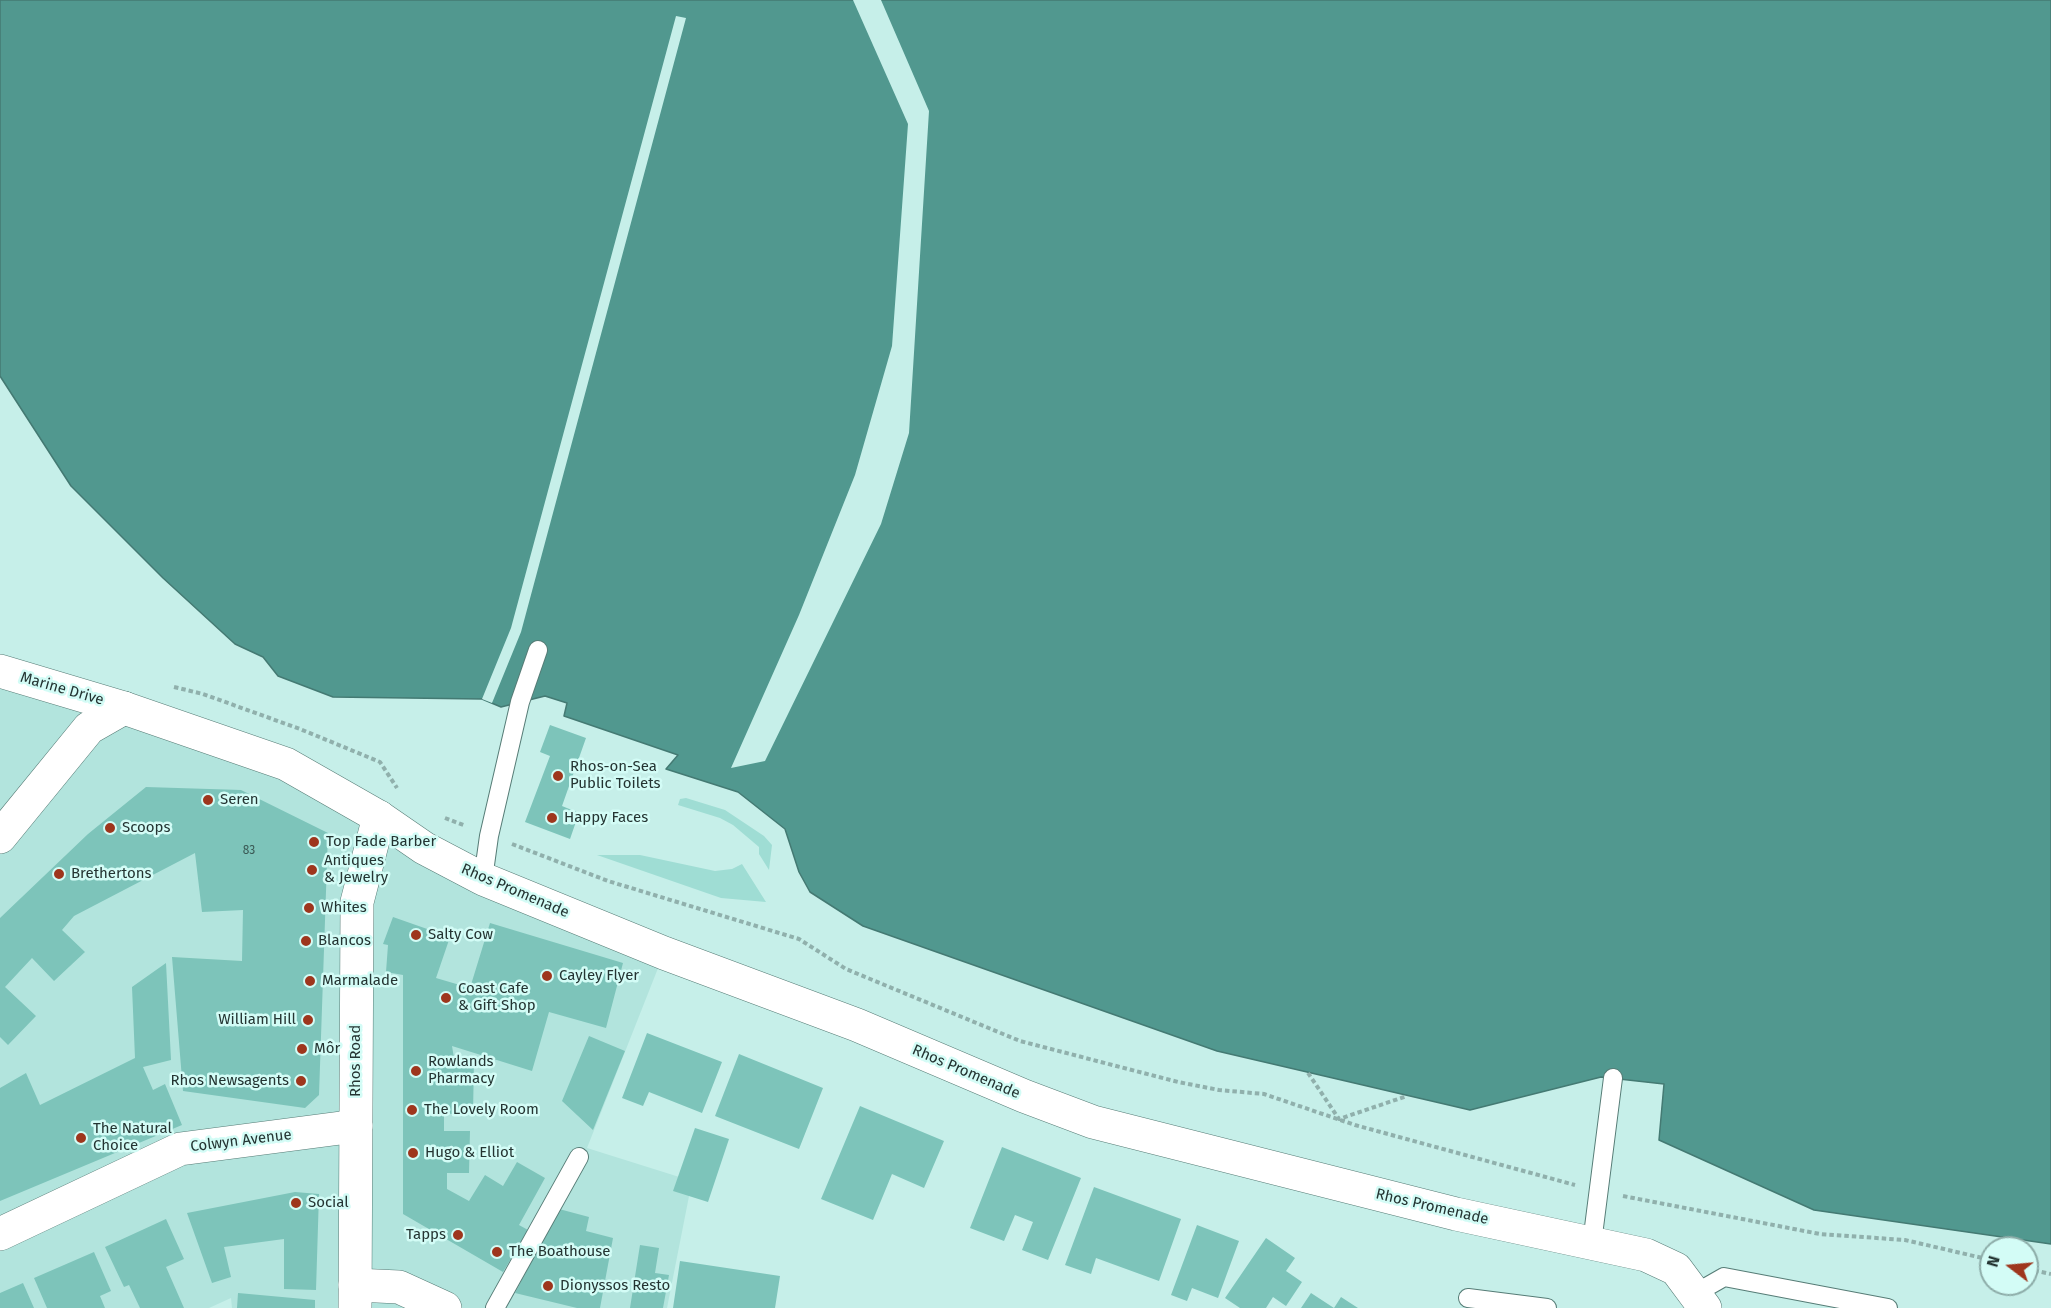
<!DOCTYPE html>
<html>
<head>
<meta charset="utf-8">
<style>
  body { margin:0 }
  #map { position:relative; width:2051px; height:1308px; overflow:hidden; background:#c6efe9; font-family:"Fira Sans",sans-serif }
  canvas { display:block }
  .north { position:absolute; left:1979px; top:1236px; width:60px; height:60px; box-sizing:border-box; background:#d3fcf6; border:2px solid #8daca8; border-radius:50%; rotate:286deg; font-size:16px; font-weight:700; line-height:24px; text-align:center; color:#243432 }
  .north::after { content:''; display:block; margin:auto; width:21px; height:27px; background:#9e361d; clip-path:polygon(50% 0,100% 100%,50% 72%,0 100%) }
</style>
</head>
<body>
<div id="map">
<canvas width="2051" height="1308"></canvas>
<div class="north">N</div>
</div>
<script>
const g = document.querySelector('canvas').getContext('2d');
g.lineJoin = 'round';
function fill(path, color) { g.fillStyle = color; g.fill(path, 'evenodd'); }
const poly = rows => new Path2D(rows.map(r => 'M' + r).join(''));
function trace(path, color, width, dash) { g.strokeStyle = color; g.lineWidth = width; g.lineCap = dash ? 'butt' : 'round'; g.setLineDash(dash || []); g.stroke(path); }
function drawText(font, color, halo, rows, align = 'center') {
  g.font = font + ' "Fira Sans",sans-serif'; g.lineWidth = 5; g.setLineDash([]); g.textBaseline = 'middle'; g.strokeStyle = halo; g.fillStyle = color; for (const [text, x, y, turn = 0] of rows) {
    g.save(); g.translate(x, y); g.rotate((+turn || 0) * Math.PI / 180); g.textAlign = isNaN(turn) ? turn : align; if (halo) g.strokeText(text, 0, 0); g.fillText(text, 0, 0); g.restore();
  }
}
fill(poly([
  [0,671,124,708,664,953,587,1148,692,1181,667,1308,232,1308,231,1298,209,1308,0,1308]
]), '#b2e4dd');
fill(poly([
  [686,798,725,810,764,836,772,845,769,870,759,854,759,847,733,825,720,818,678,805,680,799],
  [597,855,640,855,715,871,732,869,742,864,766,902,721,898]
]), '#9fddd4');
const water = poly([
  [0,0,2051,0,2051,1244,1814,1210,1659,1140,1664,1084,1601,1077,1470,1110,1217,1051,863,926,810,892,799,872,785,829,738,792,666,769,678,755,564,716,567,703,545,696,501,707,482,699,333,697,278,676,263,657,235,644,163,578,71,486,0,376,0,0]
]);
fill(water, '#51988f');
trace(water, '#447a73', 1.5);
fill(poly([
  [853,0,881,0,929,111,909,433,881,524,765,761,731,768,799,615,855,475,892,346,908,124],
  [676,16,686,18,521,632,492,703,482,699,511,628]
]), '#c6efe9');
fill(poly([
  [550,725,586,738,562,806,579,813,570,839,525,822,550,756,540,752],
  [146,787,241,790,328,833,319,1095,305,1108,183,1091,172,957,242,961,243,910,202,912,195,853,74,916,62,930,85,952,54,981,32,958,5,987,36,1016,8,1045,0,1037,0,918,88,834],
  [393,917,450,937,436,978,470,988,490,923,623,963,606,1028,549,1012,532,1071,452,1046,454,1058,474,1059,473,1114,444,1114,444,1131,470,1131,469,1173,447,1173,447,1189,469,1201,485,1175,503,1186,517,1162,545,1178,519,1225,528,1230,503,1272,403,1214,403,975,386,972,388,945,383,944],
  [166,963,171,1060,143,1067,153,1090,165,1084,182,1125,0,1201,0,1088,26,1073,40,1105,135,1058,132,987],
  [647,1033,722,1062,702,1113,649,1092,643,1106,622,1098],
  [589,1036,625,1051,593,1130,562,1101],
  [739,1054,823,1088,799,1149,715,1116],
  [860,1106,944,1141,924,1188,892,1174,873,1220,821,1199],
  [695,1128,729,1139,708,1202,673,1191],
  [1002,1147,1081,1178,1048,1260,1022,1250,1033,1222,1015,1215,1004,1241,970,1228],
  [1094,1187,1181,1219,1159,1281,1096,1258,1091,1274,1065,1265],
  [295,1192,319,1194,316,1290,284,1289,284,1239,224,1247,231,1277,212,1283,187,1213],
  [559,1209,589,1217,586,1231,613,1238,600,1308,577,1308,515,1293],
  [166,1219,184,1259,166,1267,184,1308,140,1308,129,1285,124,1287,105,1247],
  [1197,1225,1239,1241,1218,1298,1192,1288,1187,1301,1171,1295],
  [1266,1238,1295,1258,1286,1271,1302,1282,1286,1306,1273,1297,1266,1308,1240,1308,1225,1298],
  [640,1245,659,1248,655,1273,669,1275,663,1308,630,1308],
  [94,1252,111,1291,100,1296,105,1308,47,1308,34,1278],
  [680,1261,780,1276,775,1308,673,1308],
  [23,1283,34,1308,0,1308,0,1293],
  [238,1293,315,1300,315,1308,237,1308],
  [1311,1293,1334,1308,1301,1308],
  [1341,1297,1358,1308,1334,1308]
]), '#7dc4ba');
const service = poly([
  [483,879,489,836,520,702,538,650],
  [1592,1243,1613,1078],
  [1696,1293,1724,1277,1888,1308],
  [1468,1298,1547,1308],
  [495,1308,579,1157]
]);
const minor = poly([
  [0,837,89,728,124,708],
  [0,1234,180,1149,356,1126],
  [355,1285,399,1287,445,1308]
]);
const tertiary = poly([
  [0,671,124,708,286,764,379,817,424,848,483,879,664,953,857,1025,1024,1096,1093,1122,1456,1214,1646,1255,1676,1269,1705,1308]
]);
const secondary = poly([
  [355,1308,357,902,379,817]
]);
trace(service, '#567c76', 20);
trace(minor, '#567c76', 34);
trace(tertiary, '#567c76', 34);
trace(secondary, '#567c76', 34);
trace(poly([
  [174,687,203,694,300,729,380,762,397,788],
  [445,818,466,826],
  [512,844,608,881,799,939,846,969,1020,1041,1178,1082,1219,1090,1264,1094,1355,1125,1575,1185],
  [1308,1073,1339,1119,1407,1096],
  [1623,1196,1820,1234,1905,1240,1991,1260],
  [2027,1269,2051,1274]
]), '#90b0ac', 4, [4.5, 3]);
trace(service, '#fff', 18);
trace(minor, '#fff', 33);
trace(tertiary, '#fff', 33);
trace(secondary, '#fff', 33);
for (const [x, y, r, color] of [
  [558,776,6,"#9e361d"],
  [208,800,6,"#9e361d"],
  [552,818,6,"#9e361d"],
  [110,828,6,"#9e361d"],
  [314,842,6,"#9e361d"],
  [312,870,6,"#9e361d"],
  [59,874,6,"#9e361d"],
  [309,908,6,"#9e361d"],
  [416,935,6,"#9e361d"],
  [306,941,6,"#9e361d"],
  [547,976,6,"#9e361d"],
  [310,981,6,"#9e361d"],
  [446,998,6,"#9e361d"],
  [308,1020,6,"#9e361d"],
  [302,1049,6,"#9e361d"],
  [416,1071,6,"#9e361d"],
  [301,1081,6,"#9e361d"],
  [412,1110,6,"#9e361d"],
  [81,1138,6,"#9e361d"],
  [413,1153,6,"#9e361d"],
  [296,1203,6,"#9e361d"],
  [458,1235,6,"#9e361d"],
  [497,1252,6,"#9e361d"],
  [548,1286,6,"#9e361d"]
]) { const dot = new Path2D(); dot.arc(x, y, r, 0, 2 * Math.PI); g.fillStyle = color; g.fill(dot); trace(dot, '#d3fcf6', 2); }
drawText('12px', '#3a5854', null, [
  ["83",249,851]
]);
drawText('15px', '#243432', '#d3fcf6', [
  ["Marine Drive",62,689,16],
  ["Rhos Promenade",515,891,23],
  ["Rhos Road",356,1061,-90],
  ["Rhos Promenade",966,1072,23],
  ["Colwyn Avenue",241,1141,-7],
  ["Rhos Promenade",1432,1207,13]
]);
drawText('15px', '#243432', '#d3fcf6', [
  ["Rhos-on-Sea",570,767],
  ["Public Toilets",570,784],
  ["Seren",220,800],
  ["Happy Faces",564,818],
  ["Scoops",122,828],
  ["Top Fade Barber",326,842],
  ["Antiques",324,861],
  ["& Jewelry",324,878],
  ["Brethertons",71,874],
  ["Whites",321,908],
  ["Salty Cow",428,935],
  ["Blancos",318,941],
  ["Cayley Flyer",559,976],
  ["Marmalade",322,981],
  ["Coast Cafe",458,989],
  ["& Gift Shop",458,1006],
  ["William Hill",296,1020,"right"],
  ["Môr",314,1049],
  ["Rowlands",428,1062],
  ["Pharmacy",428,1079],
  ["Rhos Newsagents",289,1081,"right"],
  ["The Lovely Room",424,1110],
  ["The Natural",93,1129],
  ["Choice",93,1146],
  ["Hugo & Elliot",425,1153],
  ["Social",308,1203],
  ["Tapps",446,1235,"right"],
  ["The Boathouse",509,1252],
  ["Dionyssos Resto",560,1286]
], 'left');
</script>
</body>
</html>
